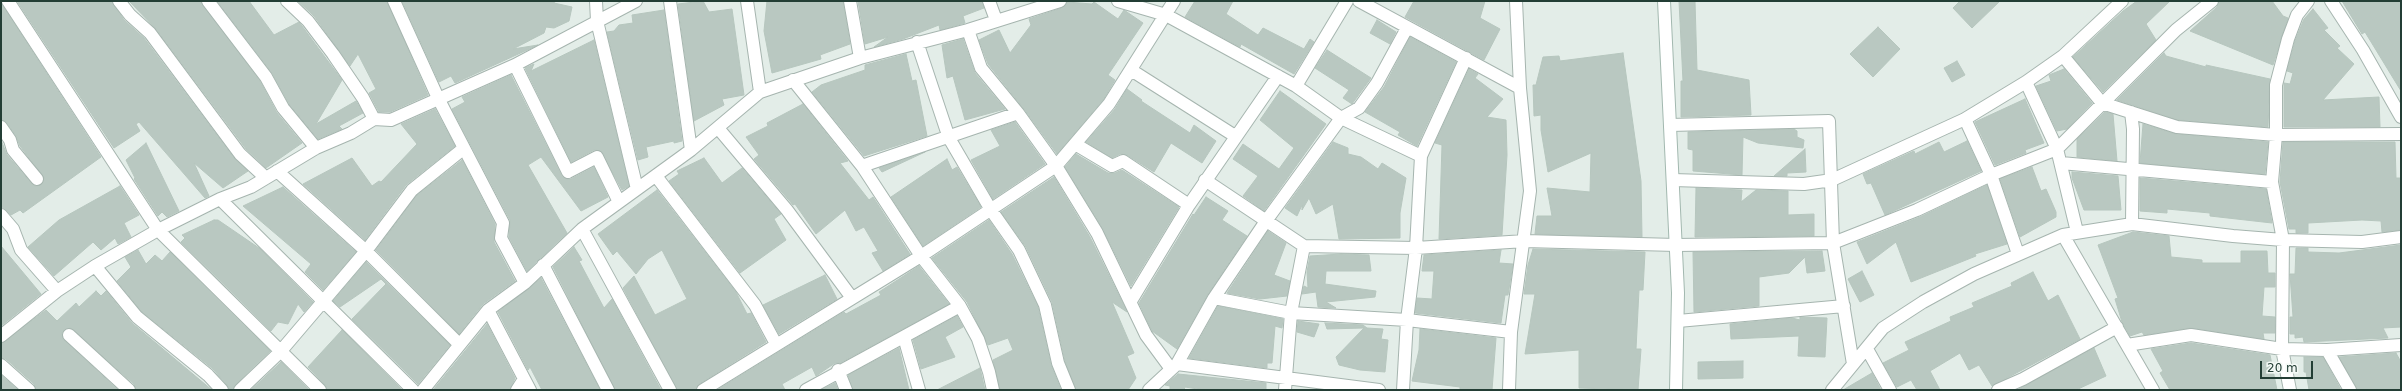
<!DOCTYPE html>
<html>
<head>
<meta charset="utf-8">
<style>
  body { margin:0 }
  #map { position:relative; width:2402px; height:391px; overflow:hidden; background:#e3ede8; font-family:"DejaVu Sans",sans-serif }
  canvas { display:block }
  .frame { position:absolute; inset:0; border:2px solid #233e35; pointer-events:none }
  .scale { position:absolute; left:2260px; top:361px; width:53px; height:18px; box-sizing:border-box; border:2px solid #233e35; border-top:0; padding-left:5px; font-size:12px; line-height:14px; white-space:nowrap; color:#233e35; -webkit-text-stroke:3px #f4f9f6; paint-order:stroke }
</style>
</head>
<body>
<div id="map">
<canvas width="2402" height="391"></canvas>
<div class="frame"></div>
<div class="scale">20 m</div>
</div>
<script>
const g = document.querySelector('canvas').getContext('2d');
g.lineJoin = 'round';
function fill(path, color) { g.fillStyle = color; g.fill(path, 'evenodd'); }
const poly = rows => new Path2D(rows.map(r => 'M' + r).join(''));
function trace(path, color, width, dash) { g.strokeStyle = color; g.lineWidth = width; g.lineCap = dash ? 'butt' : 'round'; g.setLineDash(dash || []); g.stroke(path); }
const building = poly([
  [17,1,112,1,124,20,144,38,234,158,248,171,223,188,194,163,209,196,205,198,139,122,136,124,140,131,114,148,17,1],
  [129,1,201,1,260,81,277,113,302,143,266,168,246,149,156,29,129,1],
  [217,1,249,1,274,35,299,22,302,26,342,80,316,124,356,101,363,113,339,126,342,129,318,139,289,104,272,73,217,1],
  [298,1,387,1,428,95,390,112,379,112,369,93,376,89,358,54,350,66,314,16,298,1],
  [402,1,555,1,554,3,572,7,569,21,554,28,546,27,544,33,513,49,538,45,455,83,451,76,439,82,402,1],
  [703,1,709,12,732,9,744,95,722,99,724,105,694,121,678,4,703,1],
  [767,1,843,1,850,44,820,55,821,59,772,73,764,31,767,1],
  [858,1,982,1,984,8,963,16,965,23,940,30,939,25,903,39,874,47,888,37,865,44,858,1],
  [1195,1,1233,1,1226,14,1258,35,1263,28,1304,49,1310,39,1314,42,1294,74,1241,44,1240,47,1185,17,1195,1],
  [1414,1,1485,1,1480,18,1500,29,1484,60,1405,17,1414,1],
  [1679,1,1695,1,1697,70,1749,80,1751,115,1681,117,1681,81,1683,81,1679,1],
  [1960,1,2000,1,1972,28,1953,8,1960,1],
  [2137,1,2170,1,2146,24,2156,40,2103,92,2073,57,2123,11,2137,1],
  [2219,1,2272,1,2283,16,2288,18,2273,65,2190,31,2217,7,2219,1],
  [2342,1,2401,1,2401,91,2365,32,2362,34,2342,1],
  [1067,2,1092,4,1094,2,1118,19,1124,10,1143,23,1108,75,1115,80,1103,100,1057,154,1024,109,988,64,979,40,999,30,1010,53,1031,25,1029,19,1062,8,1067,2],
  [1,3,101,157,23,213,20,210,11,215,1,206,1,140,7,155,32,184,35,186,41,185,44,178,20,146,16,136,7,123,1,120,1,3],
  [2313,9,2328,28,2324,30,2340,46,2337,48,2354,64,2323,100,2379,97,2380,127,2284,127,2284,83,2290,84,2293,73,2287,71,2295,41,2304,19,2313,9],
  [664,10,682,141,674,143,674,141,646,147,648,157,638,160,607,32,614,31,619,25,633,23,632,15,664,10],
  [1377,20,1396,32,1390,44,1370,33,1377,20],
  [1878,27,1900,49,1873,77,1850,54,1878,27],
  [1410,37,1456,62,1417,146,1398,135,1400,132,1365,112,1384,87,1410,37],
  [963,39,975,73,1005,109,965,120,953,76,947,78,942,45,963,39],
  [594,40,629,186,622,190,601,151,594,150,571,162,525,68,534,64,531,71,594,40],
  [1327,50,1371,78,1352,104,1343,98,1349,90,1315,68,1327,50],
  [1623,53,1641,181,1642,237,1535,234,1537,216,1552,216,1547,188,1590,192,1591,153,1548,172,1541,130,1541,115,1534,116,1533,85,1536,85,1543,57,1559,56,1560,61,1623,53],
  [2164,53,2166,56,2206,67,2206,65,2270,79,2268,127,2178,120,2117,100,2164,53],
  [906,54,912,81,916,80,927,136,864,156,812,92,821,85,865,70,865,65,906,54],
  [1957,61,1965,75,1952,82,1944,68,1957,61],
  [1469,69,1478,74,1475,78,1503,99,1487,117,1506,120,1507,155,1502,235,1439,239,1442,145,1435,143,1469,69],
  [2064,69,2092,103,2067,129,2057,131,2036,86,2051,81,2049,75,2064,69],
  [511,75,562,176,567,179,571,179,594,167,608,197,581,211,541,157,528,165,567,233,527,271,509,237,510,220,452,109,465,102,462,97,511,75],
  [1127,89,1142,100,1141,101,1190,133,1194,125,1216,141,1202,163,1171,143,1154,172,1127,155,1120,154,1112,158,1086,142,1115,109,1127,89],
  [1280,91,1326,124,1264,211,1243,196,1258,176,1233,159,1243,144,1279,169,1294,148,1260,120,1280,91],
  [2025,99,2044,143,2025,150,2026,153,1995,165,1975,122,2025,99],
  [803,104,848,161,840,163,869,200,873,197,910,254,883,271,872,253,878,251,864,227,856,231,845,210,816,234,795,204,793,205,754,159,759,155,746,137,768,126,767,123,803,104],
  [435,109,455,146,406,185,365,240,303,184,352,158,372,186,379,181,381,182,417,144,401,124,435,109],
  [2105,112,2113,114,2117,161,2077,157,2077,139,2105,112],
  [1015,122,1045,164,993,199,971,160,1000,146,991,130,1015,122],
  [2143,124,2176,134,2268,142,2265,174,2140,163,2143,124],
  [1794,129,1797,131,1797,137,1804,140,1803,148,1758,143,1743,137,1742,175,1693,171,1693,150,1688,149,1688,132,1794,129],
  [1967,141,1981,171,1885,215,1871,183,1867,184,1863,174,1914,151,1915,154,1939,142,1944,152,1967,141],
  [1333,142,1348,148,1348,154,1361,157,1378,169,1382,163,1406,178,1400,213,1400,238,1339,239,1333,204,1316,214,1309,198,1302,210,1302,205,1297,216,1285,208,1333,142],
  [2283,142,2395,142,2396,178,2401,178,2401,230,2382,232,2381,221,2362,220,2308,223,2308,233,2296,233,2296,229,2289,229,2280,182,2283,142],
  [146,143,179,211,167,217,162,212,158,216,134,179,135,178,126,160,146,143],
  [1805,149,1806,172,1787,173,1787,176,1774,176,1805,149],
  [925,152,882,172,879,168,925,152],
  [1076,154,1108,173,1115,173,1122,170,1179,207,1131,286,1103,229,1065,167,1076,154],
  [704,158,722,183,742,168,781,214,774,219,786,240,740,273,669,181,679,174,677,171,704,158],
  [947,159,952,170,957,167,981,207,923,246,891,197,947,159],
  [462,160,495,224,494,242,515,281,483,304,459,334,376,250,417,195,462,160],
  [2032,167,2041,191,2046,189,2056,212,2056,217,2020,237,2000,179,2032,167],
  [2072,172,2118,176,2121,210,2084,210,2072,178,2072,172],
  [1054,177,1090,237,1127,312,1112,302,1134,353,1127,356,1136,378,1128,390,1076,390,1065,361,1052,302,1026,247,1001,212,1054,177],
  [2140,178,2266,189,2272,223,2210,216,2210,213,2167,209,2167,213,2140,211,2140,178],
  [1987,185,2007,244,1975,254,1976,256,1911,282,1896,242,1867,264,1857,242,1920,217,1987,185],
  [120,186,139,215,124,223,131,237,118,244,115,238,101,250,93,242,54,276,28,247,59,220,120,186],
  [283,187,356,252,323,290,305,272,311,264,243,206,283,187],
  [1696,188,1742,190,1741,202,1756,190,1788,191,1788,215,1814,214,1814,236,1695,237,1696,188],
  [657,190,736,292,747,314,751,313,766,342,699,384,696,390,677,390,623,288,634,276,655,315,687,299,662,250,648,259,636,274,617,251,613,255,598,234,657,190],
  [1206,197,1228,211,1222,220,1247,236,1208,294,1177,349,1152,331,1139,303,1193,214,1194,215,1206,197],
  [214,220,218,220,259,248,313,302,304,312,298,304,288,324,278,322,271,331,181,242,185,238,182,235,214,220],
  [989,220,1012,254,1038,307,1051,365,1061,390,1000,390,993,360,1013,350,1008,338,988,345,967,302,932,258,989,220],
  [1268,231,1286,243,1274,275,1290,281,1287,296,1260,299,1227,293,1268,231],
  [2133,232,2169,236,2171,257,2202,260,2202,263,2241,263,2241,251,2267,251,2268,273,2275,273,2275,287,2264,287,2262,316,2275,317,2275,333,2263,333,2264,339,2190,328,2144,335,2142,332,2130,336,2122,322,2115,299,2118,298,2098,245,2133,232],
  [2401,245,2401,327,2383,328,2388,338,2304,342,2303,337,2295,338,2295,334,2290,334,2290,317,2293,317,2290,274,2295,274,2296,248,2308,248,2308,252,2339,253,2401,245],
  [1,246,41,294,1,326,1,246],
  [574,247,582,260,579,261,604,308,612,299,661,390,615,390,553,267,574,247],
  [1533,249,1645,252,1643,290,1639,290,1636,349,1641,349,1638,390,1579,388,1579,350,1525,354,1535,294,1524,294,1528,265,1533,249],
  [138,250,146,264,155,255,162,261,170,252,270,351,235,385,233,390,229,390,227,385,213,369,142,312,117,281,131,267,125,257,138,250],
  [1501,250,1499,263,1513,264,1508,295,1505,295,1501,323,1415,313,1417,298,1432,299,1434,271,1422,271,1424,255,1501,250],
  [1822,251,1825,271,1807,273,1805,257,1789,273,1759,277,1759,306,1694,312,1693,252,1822,251],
  [1341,254,1369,255,1371,271,1326,271,1325,284,1376,291,1375,297,1326,302,1336,308,1318,307,1316,292,1302,294,1304,286,1308,288,1307,272,1310,256,1341,254],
  [366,262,450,345,418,384,352,319,386,284,381,279,340,307,333,301,366,262],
  [919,266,949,304,840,363,835,363,816,376,812,367,782,384,785,390,717,390,844,312,846,314,881,295,879,292,919,266],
  [1862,271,1874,295,1860,302,1848,279,1862,271],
  [2033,272,2048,301,2058,295,2080,339,1992,386,1979,365,1969,370,1960,353,1930,371,1940,390,1917,390,1911,380,1897,387,1883,363,1909,350,1905,342,1951,321,1950,317,1974,307,1972,303,2012,286,2011,283,2033,272],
  [825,275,837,299,779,334,763,305,825,275],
  [541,278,600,390,542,390,530,367,528,370,498,312,541,278],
  [96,291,101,296,106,291,132,323,212,390,136,390,134,384,70,328,64,330,62,333,64,340,118,390,36,390,34,384,6,359,1,358,1,343,46,310,57,321,76,303,79,307,96,291],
  [1218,306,1283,319,1282,328,1275,326,1272,363,1267,363,1267,368,1189,358,1218,306],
  [957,316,963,327,945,337,955,357,921,369,913,340,957,316],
  [1800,317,1827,318,1825,357,1798,356,1799,336,1731,339,1730,324,1792,318,1800,320,1800,317],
  [1298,321,1319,324,1314,337,1297,332,1298,321],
  [1325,323,1363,325,1367,328,1383,329,1381,339,1388,340,1385,372,1360,370,1339,365,1336,357,1364,328,1327,329,1325,323],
  [487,324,515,378,510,390,433,390,487,324],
  [1420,329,1496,338,1492,390,1460,390,1460,387,1412,381,1419,350,1420,329],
  [342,330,402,390,327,390,325,385,308,367,342,330],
  [2191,343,2270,355,2277,390,2170,390,2160,373,2163,371,2151,349,2191,343],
  [899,348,909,390,853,390,848,375,899,348],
  [2094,348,2106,376,2076,390,2017,390,2094,348],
  [2396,353,2401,362,2401,390,2357,390,2339,357,2396,353],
  [2304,357,2323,357,2341,390,2309,390,2306,372,2304,372,2304,357],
  [1743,361,1743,378,1698,379,1698,362,1743,361],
  [281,362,309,390,251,390,281,362],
  [980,368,985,390,937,390,980,368],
  [1872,373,1881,390,1843,390,1872,373],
  [1178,374,1266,383,1266,390,1204,390,1185,387,1184,390,1170,390,1170,386,1165,385,1178,374],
  [1,375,18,390,1,390,1,375],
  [835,383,838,390,823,390,823,389,835,383]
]);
fill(building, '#b9c8c1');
trace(building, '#b6c6be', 1);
const street = poly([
  [8,1,158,230,320,390],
  [119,1,130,15,150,33,240,154,266,178],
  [208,1,266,77,283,108,316,148],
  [287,1,308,21,333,54,363,98,374,119],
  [394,1,438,98,503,223,501,238,525,283],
  [596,1,597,21,637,189],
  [670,1,691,150],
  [747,1,760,92],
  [850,1,860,58],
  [989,1,996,20],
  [1118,1,1166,15,1296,86,1341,118,1421,156],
  [1359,1,1520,88],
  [2331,1,2363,50,2401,117],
  [968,30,981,68,1018,113,1056,166,1097,233,1146,335,1171,369],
  [917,42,949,138,991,210,1019,250,1045,305,1058,363,1069,390],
  [2063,56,2102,103,2177,127,2276,135,2401,134],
  [515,65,568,172,597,157,619,202],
  [1131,70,1235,136],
  [793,80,862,166,921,256,960,306,978,339,989,372,993,390],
  [2026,82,2057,149,2077,232],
  [1296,86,1347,1],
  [2131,112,2133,129,2132,224],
  [1965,119,1991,175,2018,254],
  [1670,125,1829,121,1833,243,1853,364],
  [1,127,10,140,13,150,37,179],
  [718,128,787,210,852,298],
  [1075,144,1112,166,1123,161,1189,205],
  [2061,163,2272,182],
  [862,166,1018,113],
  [277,171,366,251,459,344],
  [656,176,755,305,776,344],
  [1205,180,1304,246,1416,248,1525,241,1676,245,1833,243,1917,210,1991,175,2057,149,2176,30,2212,1],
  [1673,180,1804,184,1832,180,1965,119,2026,82,2063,56,2122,1],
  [220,199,413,390],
  [1,215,13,229,21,250,57,291],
  [582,229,670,390],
  [2063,235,2153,390],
  [543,265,608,390],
  [95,266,137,317,208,375,222,390],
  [1214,298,1291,313,1407,320,1511,332],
  [1131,301,1189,205,1278,76],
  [488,310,530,390],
  [1678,321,1844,306],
  [69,335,129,390],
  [1,336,57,291,95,266,158,230,220,199,251,187,316,148,351,133,374,119,391,120,515,65,636,1],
  [904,337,919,390],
  [2127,345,2191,335,2282,349,2327,350,2401,345],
  [1867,349,1890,390],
  [2327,350,2350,390],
  [1177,364,1379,390],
  [1,365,29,390],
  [838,370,846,390],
  [240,390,280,352,366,251,412,190,463,149],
  [423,390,488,310,525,283,582,229,691,150,760,92,860,58,968,30,1060,1],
  [517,390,524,379],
  [703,390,921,256,1056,166,1109,104,1174,1],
  [806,390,960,306],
  [1149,390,1177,364,1214,298,1266,221,1341,118,1359,108,1377,83,1407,28],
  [1285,390,1291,313,1304,246],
  [1403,390,1407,320,1416,248,1421,156,1466,58],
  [1509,390,1511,332,1530,191,1520,88,1516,1],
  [1832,390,1883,328,1923,302,1974,274,2063,235,2132,224,2233,236,2283,240,2362,242,2401,237],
  [1998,390,2023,379,2117,327],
  [2290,390,2282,349,2283,240,2272,182,2276,135,2276,85,2288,39,2297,15,2308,1]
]);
const secondary = poly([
  [1664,1,1678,293,1676,390]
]);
trace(street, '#a6b5af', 14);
trace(secondary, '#a2b8af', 14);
trace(street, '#fff', 12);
trace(secondary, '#fff', 12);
</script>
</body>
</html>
